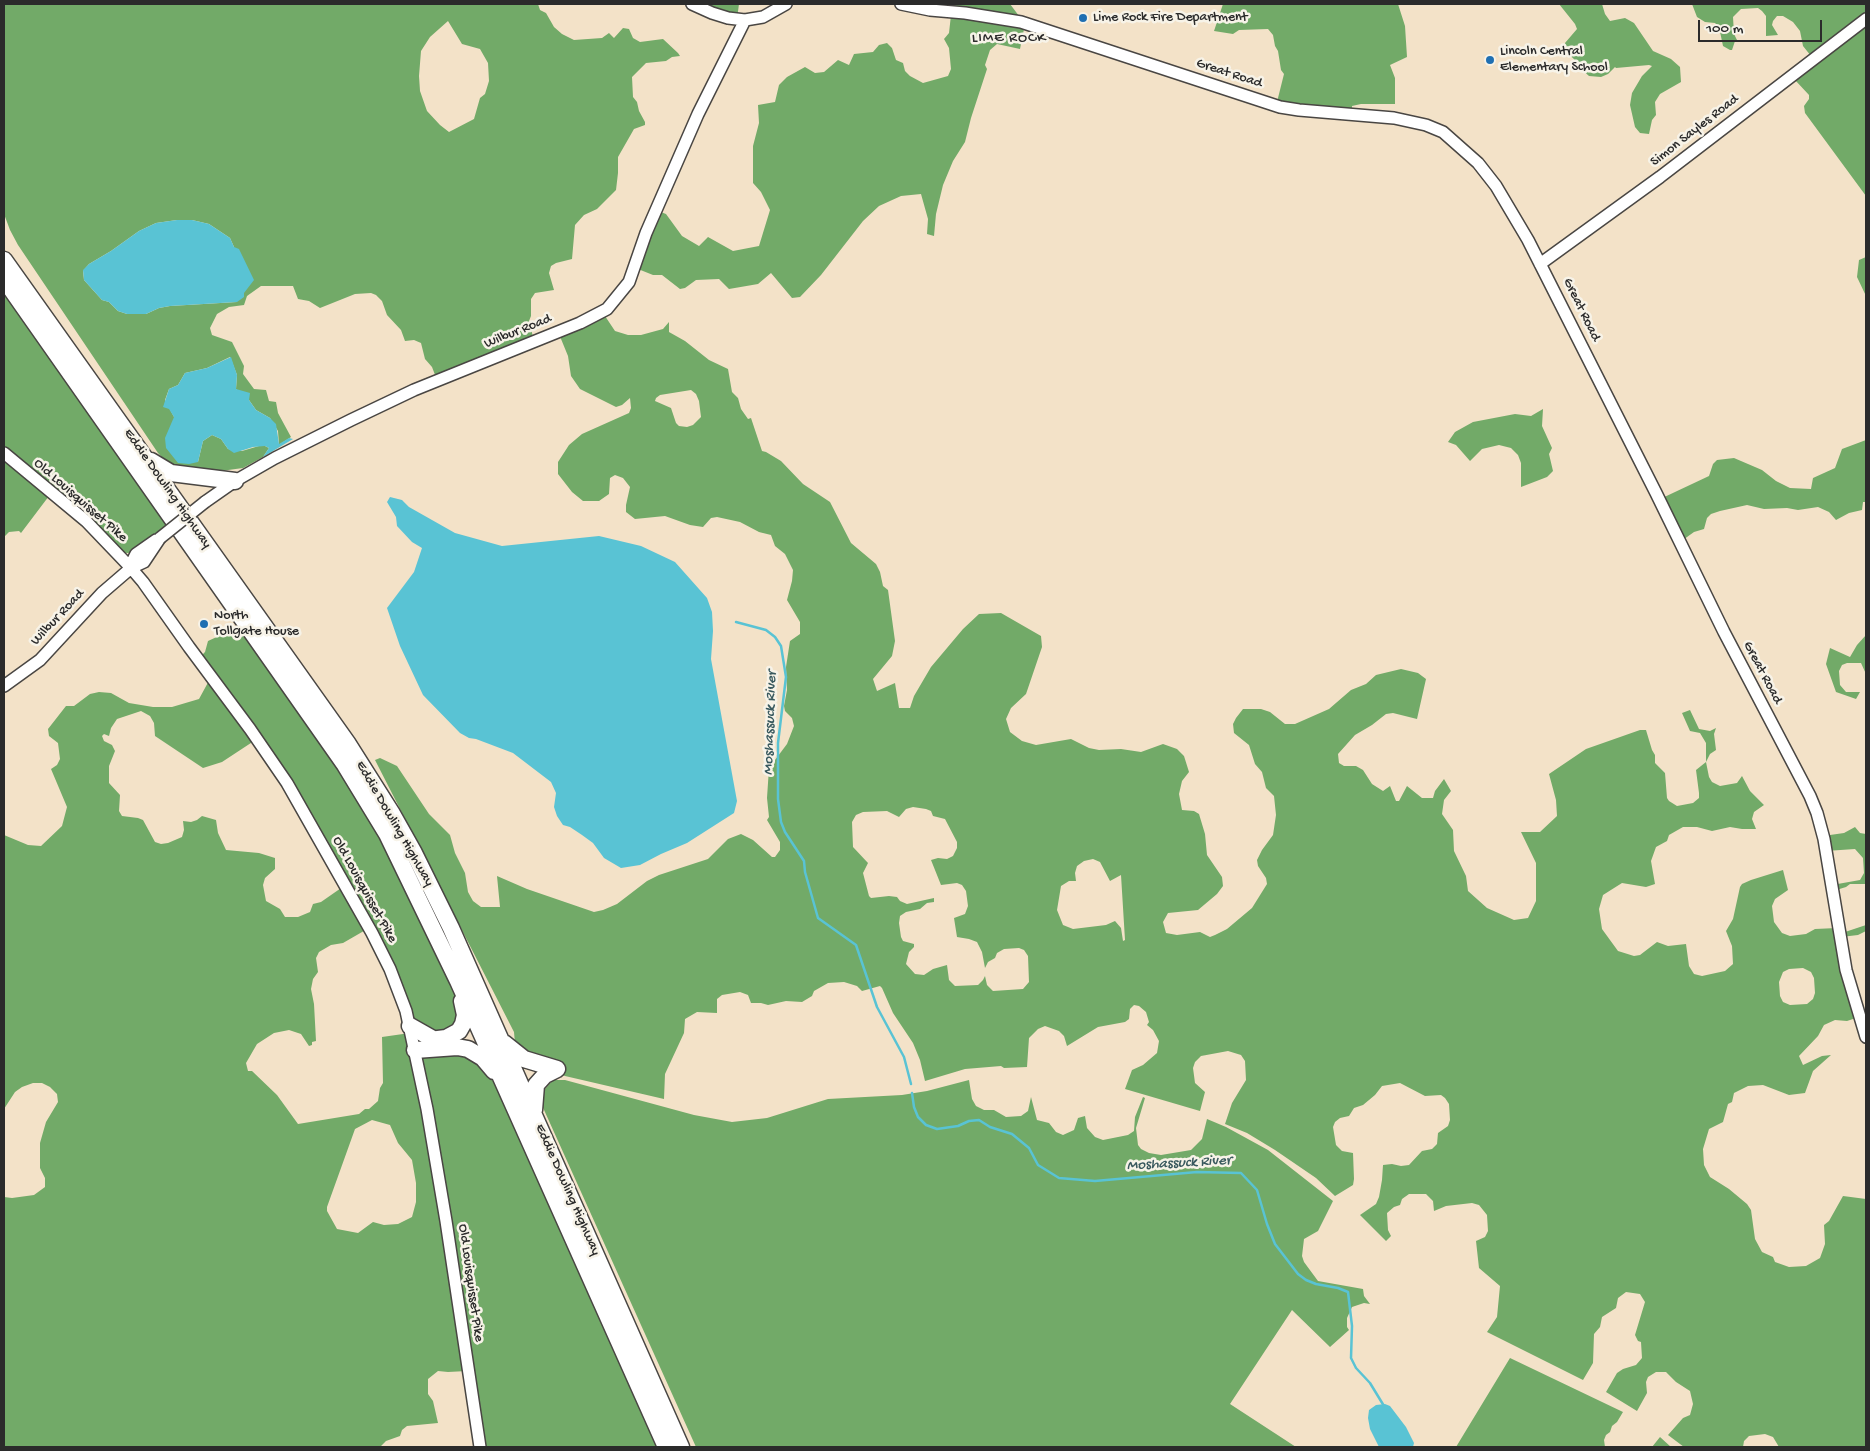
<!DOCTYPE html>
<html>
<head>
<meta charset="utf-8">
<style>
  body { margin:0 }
  #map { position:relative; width:1870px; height:1451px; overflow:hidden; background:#f3e2c8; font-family:"Gochi Hand",sans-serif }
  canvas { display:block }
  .frame { position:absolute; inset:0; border:5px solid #2b2b2b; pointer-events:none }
  .scale { position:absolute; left:1698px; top:20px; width:124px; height:22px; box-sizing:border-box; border:2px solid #2b2b2b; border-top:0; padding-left:6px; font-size:15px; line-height:18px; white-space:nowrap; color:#2b2b2b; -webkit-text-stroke:4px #f7f3e8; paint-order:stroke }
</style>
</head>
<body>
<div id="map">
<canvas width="1870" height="1451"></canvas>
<div class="frame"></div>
<div class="scale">100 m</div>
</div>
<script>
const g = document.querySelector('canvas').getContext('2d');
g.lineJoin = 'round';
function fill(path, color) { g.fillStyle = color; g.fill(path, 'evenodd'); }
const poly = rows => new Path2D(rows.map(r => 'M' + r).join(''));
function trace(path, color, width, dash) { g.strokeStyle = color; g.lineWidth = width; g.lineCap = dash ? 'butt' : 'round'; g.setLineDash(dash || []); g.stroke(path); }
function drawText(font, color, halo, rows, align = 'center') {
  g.font = font + ' "Gochi Hand",sans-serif'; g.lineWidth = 5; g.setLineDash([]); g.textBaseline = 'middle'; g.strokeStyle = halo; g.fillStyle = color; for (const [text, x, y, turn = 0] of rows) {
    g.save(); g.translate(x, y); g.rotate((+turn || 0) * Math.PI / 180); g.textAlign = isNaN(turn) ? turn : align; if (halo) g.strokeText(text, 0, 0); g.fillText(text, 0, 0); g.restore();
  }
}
fill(poly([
  [4,4,538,4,540,10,546,13,554,27,562,34,574,40,602,38,609,33,614,38,623,28,629,29,633,38,640,42,663,39,678,53,680,56,672,57,666,61,646,63,632,77,633,97,637,102,639,111,645,122,645,125,634,129,618,157,618,173,616,190,597,209,584,215,575,225,572,259,556,263,551,266,549,273,554,290,535,293,531,299,531,316,529,321,534,341,437,380,432,367,425,359,421,343,414,340,405,341,401,330,387,315,382,301,376,295,371,293,355,294,320,308,309,301,298,299,293,286,261,286,247,296,244,305,229,307,217,314,210,328,212,335,232,342,244,366,243,374,254,389,266,390,269,401,276,402,278,413,291,437,279,445,278,431,270,418,256,410,249,400,236,389,237,375,230,357,207,368,185,373,178,385,169,389,165,400,198,462,203,441,212,435,221,439,228,449,242,451,259,446,265,446,269,448,263,457,243,468,206,473,172,468,158,453,18,245,10,230,4,214],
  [448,21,462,44,480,49,488,63,489,81,485,94,480,98,474,119,449,132,440,125,427,111,420,91,419,76,421,51,430,37],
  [177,220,192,220,209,224,230,238,234,247,237,302,170,306,159,308,146,314,127,314,118,311,109,302,102,300,84,280,83,271,89,264,111,251,139,231,156,223],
  [708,4,739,4,737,19],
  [896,4,1010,4,1025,24,1020,49,997,44,990,50,985,65,987,69,971,118,965,142,953,161,943,185,936,214,934,236,927,234,928,219,921,194,901,196,879,206,863,221,821,275,800,297,792,298,771,273,758,284,729,289,719,279,696,280,685,288,680,289,662,275,653,275,638,269,658,211,666,214,682,236,699,246,708,237,733,251,759,246,770,210,761,192,753,183,753,146,759,123,758,105,775,102,779,85,787,77,805,67,815,73,824,72,838,60,849,65,854,54,873,52,879,45,887,43,892,48,896,60,903,63,905,71,910,76,923,83,948,76,951,69,949,48,944,39,949,33,951,15],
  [1223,4,1398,4,1405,26,1407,57,1390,65,1395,78,1395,104,1361,104,1352,106,1352,115,1276,106,1284,74,1281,70,1278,51,1275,46,1273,35,1268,29,1239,30,1233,34,1214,31],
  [1559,4,1602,4,1605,14,1610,21,1625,18,1634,23,1653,51,1671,59,1680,67,1681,82,1660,94,1655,102,1656,115,1652,120,1649,134,1640,133,1635,127,1630,105,1632,93,1642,76,1652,66,1649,65,1616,68,1615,67,1608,74,1601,77,1589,76,1580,68,1573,58,1566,53,1565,43,1577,29,1575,24],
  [1692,4,1866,4,1866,196,1805,113,1804,106,1809,99,1809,95,1795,80,1815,61,1803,46,1800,31,1793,22,1783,16,1777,16,1773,21,1772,25,1778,35,1766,36,1766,16,1762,11,1758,8,1741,9,1733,17,1734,34,1737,40,1735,41,1732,50,1730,50,1723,46,1719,27,1715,23,1705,22,1697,17],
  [1866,257,1866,296,1857,277,1859,260],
  [4,280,177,526,152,552,127,553,112,551,49,496,21,533,19,531,9,532,4,537],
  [603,313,615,331,628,335,641,335,663,329,669,322,669,332,685,341,709,360,728,369,732,392,738,398,741,409,748,419,751,418,762,451,766,452,781,461,803,484,830,502,851,543,876,564,880,572,883,586,888,590,895,641,892,656,873,679,877,691,895,683,899,708,910,708,914,696,931,667,963,629,979,614,1001,613,1041,636,1042,647,1026,694,1011,708,1006,719,1010,732,1022,741,1036,745,1071,739,1089,748,1099,750,1121,749,1141,752,1163,744,1177,749,1184,756,1189,772,1182,781,1179,794,1182,810,1194,811,1199,814,1205,834,1207,855,1222,877,1223,886,1217,894,1198,910,1168,913,1163,922,1166,933,1177,935,1200,932,1210,937,1215,935,1227,929,1252,908,1267,884,1266,878,1258,866,1257,860,1262,850,1273,835,1276,815,1274,796,1266,788,1262,772,1255,764,1249,745,1234,733,1233,724,1236,718,1243,709,1261,709,1270,712,1285,724,1295,724,1329,709,1351,690,1366,684,1376,675,1401,669,1418,673,1426,679,1417,719,1393,713,1386,714,1372,725,1355,735,1338,754,1339,763,1344,766,1356,766,1363,770,1372,784,1383,791,1390,786,1396,801,1399,801,1407,786,1422,798,1433,798,1435,791,1444,779,1451,791,1444,800,1442,814,1453,830,1454,851,1466,876,1468,891,1487,908,1514,920,1528,918,1536,901,1536,863,1521,832,1540,832,1557,816,1556,800,1549,774,1586,749,1640,730,1646,730,1652,750,1655,755,1655,763,1665,773,1667,798,1669,801,1677,806,1693,803,1699,798,1699,793,1696,770,1706,762,1706,743,1700,733,1690,731,1682,713,1690,710,1699,729,1710,731,1716,728,1714,734,1716,750,1710,754,1706,762,1709,777,1712,782,1720,786,1737,783,1742,776,1750,791,1764,805,1754,812,1752,819,1756,829,1742,829,1730,827,1712,831,1697,827,1683,827,1669,835,1667,841,1656,847,1651,861,1655,884,1646,887,1622,883,1603,895,1599,909,1602,929,1618,951,1634,956,1640,955,1657,942,1668,946,1686,944,1689,966,1694,974,1702,976,1725,971,1733,964,1732,946,1726,931,1733,919,1740,887,1742,884,1751,880,1783,870,1788,890,1775,899,1772,906,1774,922,1782,933,1790,936,1806,934,1815,929,1837,928,1839,934,1866,925,1866,931,1858,935,1841,937,1859,1017,1847,1021,1835,1020,1824,1025,1818,1036,1799,1056,1803,1065,1822,1056,1831,1055,1813,1071,1805,1093,1789,1095,1763,1085,1748,1086,1734,1093,1732,1102,1728,1104,1723,1122,1709,1129,1703,1149,1704,1165,1710,1177,1729,1189,1747,1204,1751,1210,1755,1239,1762,1252,1773,1257,1775,1262,1789,1267,1806,1266,1820,1258,1825,1244,1824,1225,1829,1221,1843,1196,1866,1199,1866,1447,1779,1447,1773,1437,1765,1434,1749,1436,1744,1441,1743,1447,1684,1447,1668,1435,1683,1418,1690,1415,1693,1404,1690,1391,1676,1382,1666,1372,1656,1372,1648,1377,1646,1382,1647,1393,1637,1411,1606,1392,1617,1373,1623,1369,1636,1365,1642,1358,1641,1342,1638,1341,1635,1335,1645,1302,1640,1294,1626,1292,1618,1298,1616,1308,1602,1317,1600,1327,1594,1334,1593,1363,1583,1380,1487,1332,1497,1317,1500,1286,1479,1268,1476,1241,1485,1237,1488,1231,1487,1215,1479,1205,1472,1203,1446,1206,1434,1211,1433,1201,1426,1194,1409,1194,1402,1199,1400,1205,1394,1207,1387,1213,1388,1230,1391,1236,1386,1241,1360,1215,1376,1204,1379,1197,1382,1180,1383,1165,1392,1164,1401,1166,1409,1165,1422,1151,1432,1149,1437,1144,1438,1133,1448,1126,1450,1120,1449,1104,1445,1098,1441,1095,1425,1096,1400,1083,1382,1086,1375,1095,1363,1105,1354,1108,1349,1116,1340,1118,1335,1122,1333,1127,1336,1145,1342,1151,1353,1153,1354,1179,1353,1185,1335,1196,1316,1178,1275,1150,1247,1133,1225,1124,1232,1103,1246,1080,1245,1061,1241,1055,1228,1051,1201,1056,1195,1062,1193,1068,1195,1083,1205,1092,1200,1111,1125,1089,1132,1070,1143,1065,1157,1053,1159,1041,1153,1030,1147,1025,1149,1022,1146,1012,1139,1006,1134,1005,1130,1009,1129,1019,1125,1022,1098,1027,1067,1046,1064,1036,1059,1031,1045,1026,1038,1029,1029,1038,1027,1067,1004,1068,1001,1066,965,1069,925,1081,920,1060,913,1043,893,1013,882,988,880,986,862,991,857,986,844,982,828,983,814,991,812,996,802,1002,786,1001,768,1005,761,1003,751,1003,748,995,740,992,722,995,717,999,717,1013,697,1012,685,1019,684,1033,665,1074,664,1099,565,1076,516,1055,514,1032,375,760,380,758,397,766,429,814,450,835,455,853,465,873,468,892,473,901,481,907,500,907,497,876,527,889,594,912,603,910,617,904,647,881,659,875,708,859,728,839,741,834,753,840,772,857,775,857,780,850,780,842,767,820,769,817,767,798,769,768,787,744,794,726,792,718,785,711,784,706,787,690,786,667,790,641,800,634,800,622,787,600,792,581,793,570,785,554,775,546,771,535,759,532,740,522,717,517,711,518,703,527,690,525,665,516,635,519,626,512,626,505,630,487,623,478,615,475,610,478,609,494,599,501,583,501,572,492,558,474,558,462,569,445,582,434,629,413,631,408,630,398,622,405,616,407,580,389,571,376,568,356,559,334],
  [691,390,696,394,699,401,701,417,693,425,687,427,679,426,676,423,671,408,655,401,656,398,660,395],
  [913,807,926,809,931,811,933,816,945,819,957,842,957,848,953,856,947,859,938,858,931,860,941,885,957,883,962,885,966,891,968,906,965,914,954,918,957,937,969,939,977,942,982,952,985,968,988,962,995,958,997,953,1004,949,1019,948,1024,950,1028,956,1029,982,1023,989,993,991,987,985,985,976,983,980,978,985,955,986,949,980,947,965,933,969,924,975,915,974,906,964,909,952,914,947,914,944,903,941,901,937,899,923,900,916,906,912,920,909,927,903,934,902,934,898,907,904,900,901,897,897,889,896,871,898,869,896,863,873,868,863,853,847,852,822,856,815,863,812,887,811,899,817,906,809],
  [1093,859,1100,862,1110,881,1121,875,1125,940,1123,941,1121,928,1115,921,1106,925,1073,929,1063,925,1057,910,1061,886,1069,881,1076,881,1075,873,1077,866,1084,861],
  [1803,968,1811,972,1814,978,1815,993,1813,999,1807,1004,1790,1005,1783,1002,1780,996,1779,982,1783,972,1789,969],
  [1543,409,1542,426,1552,448,1549,454,1553,471,1547,477,1521,487,1521,463,1518,455,1511,448,1499,445,1482,449,1470,461,1456,445,1448,442,1455,432,1473,422,1515,414,1531,416],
  [1866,440,1866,502,1863,502,1862,510,1849,513,1836,520,1829,512,1818,507,1798,510,1787,508,1764,509,1747,505,1720,511,1711,514,1707,518,1704,529,1694,532,1680,542,1658,500,1709,476,1713,464,1717,460,1734,458,1762,470,1776,481,1790,488,1811,489,1813,478,1835,468,1842,449],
  [245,624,342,761,463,1007,457,1033,413,1037,419,1063,423,1057,467,1054,489,1069,666,1447,480,1447,467,1371,448,1372,438,1371,428,1379,428,1394,433,1401,438,1423,407,1426,402,1430,400,1436,386,1441,380,1447,4,1447,4,1197,12,1198,34,1195,45,1187,45,1178,40,1168,40,1143,46,1122,58,1102,57,1094,50,1087,42,1083,33,1083,22,1087,15,1092,4,1109,4,835,28,845,41,846,62,826,67,807,51,769,57,765,60,759,58,743,49,736,48,729,66,706,74,706,90,694,99,692,111,693,129,703,153,707,172,707,199,699,211,677,198,659,205,652,208,641],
  [141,711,150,716,154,723,155,736,203,768,222,762,257,739,344,886,321,902,313,904,310,912,298,917,285,917,280,909,266,901,263,885,265,878,275,869,275,858,259,853,226,850,218,833,216,820,202,816,197,820,191,822,183,821,184,830,182,837,168,843,161,844,155,842,143,820,138,818,122,816,119,811,120,795,109,783,109,766,115,751,112,745,104,741,102,736,104,734,109,736,111,728,117,719],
  [369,928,410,1033,382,1037,383,1083,380,1088,378,1101,369,1109,365,1109,359,1114,298,1124,277,1095,252,1071,248,1071,246,1063,257,1044,274,1033,289,1030,301,1034,309,1046,312,1045,312,1042,316,1041,314,1004,311,989,313,979,318,972,316,958,319,952,331,945,343,943],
  [372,1120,390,1125,398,1143,412,1160,416,1183,416,1202,412,1217,398,1224,384,1225,373,1222,358,1233,337,1229,327,1211,327,1207,355,1129],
  [1866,635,1866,674,1861,663,1847,663,1842,665,1839,671,1840,685,1846,692,1860,692,1856,699,1836,692,1826,664,1830,648,1850,657,1857,645],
  [1855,827,1860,833,1866,834,1866,884,1850,884,1846,887,1833,891,1832,885,1860,880,1864,873,1863,858,1855,849,1826,851,1823,836,1844,833],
  [553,1080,565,1080,694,1115,732,1122,767,1118,828,1099,902,1095,927,1091,969,1080,972,1099,976,1106,984,1110,994,1110,1006,1117,1021,1116,1028,1111,1031,1097,1037,1120,1049,1123,1056,1132,1063,1135,1074,1130,1078,1118,1085,1116,1087,1128,1095,1137,1103,1140,1128,1135,1134,1131,1135,1117,1143,1097,1145,1098,1136,1128,1138,1145,1141,1149,1149,1153,1161,1155,1191,1150,1202,1139,1207,1119,1226,1127,1268,1150,1333,1201,1318,1231,1304,1239,1302,1256,1304,1262,1318,1281,1363,1289,1364,1296,1370,1304,1364,1303,1352,1307,1347,1318,1347,1327,1349,1330,1330,1347,1292,1310,1230,1404,1296,1447,696,1447,540,1101,543,1091],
  [1510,1358,1623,1412,1617,1422,1612,1426,1610,1432,1606,1435,1604,1440,1605,1447,1456,1447],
  [1660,1437,1671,1447,1652,1447]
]), '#72aa68');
fill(poly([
  [177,220,192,220,209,224,230,238,234,247,239,249,254,280,244,293,244,297,237,302,170,306,159,308,146,314,127,314,118,311,109,302,102,300,84,280,83,270,89,264,111,251,139,231,156,223],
  [231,357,237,375,236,389,250,393,249,400,256,410,270,418,276,424,279,444,289,438,293,439,263,457,269,448,265,446,253,447,234,453,228,449,221,439,212,435,203,441,198,462,189,464,178,463,166,448,165,438,174,417,169,409,163,407,169,389,178,385,185,373,207,368],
  [390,497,402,500,409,507,455,533,502,546,599,536,641,546,675,562,707,598,712,612,713,631,711,659,737,801,734,813,687,843,661,854,640,865,621,868,604,858,593,843,582,835,570,827,563,825,557,816,554,807,556,793,551,782,513,753,476,739,469,738,460,733,423,695,400,646,387,608,414,572,422,548,412,542,397,526,396,517,387,502],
  [1385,1404,1390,1406,1406,1427,1414,1443,1413,1447,1379,1447,1370,1429,1368,1418,1369,1410,1376,1405]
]), '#59c3d4');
trace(poly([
  [736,622,766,630,775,637,781,646,786,677,778,743,778,799,781,822,785,832,804,861,805,872,818,918,856,945,877,1007,904,1057,911,1084],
  [912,1093,914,1107,918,1117,926,1125,937,1129,958,1126,969,1121,979,1120,990,1127,1012,1134,1029,1148,1038,1165,1059,1178,1095,1181,1197,1172,1241,1173,1257,1190,1267,1224,1275,1244,1298,1274,1306,1280,1316,1284,1338,1288,1348,1292,1352,1326,1351,1358,1356,1368,1370,1383,1384,1406]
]), '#59c3d4', 2.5);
const minor = poly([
  [692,4,712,13,728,18,745,20,763,17,786,4],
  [901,4,930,10,965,13,1021,22,1280,107,1299,110,1394,118,1426,125,1443,132,1478,163,1496,186,1528,240,1656,493,1724,632,1810,796,1817,813,1824,839,1846,970,1866,1037],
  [1540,264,1660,177,1866,19],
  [4,453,86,521,131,568,143,582,189,647,250,729,287,783,372,933,390,969,406,1011,427,1109,446,1221,480,1447],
  [205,502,235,481,275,458,351,420,414,390,580,323,607,309,629,282,646,233,698,114,745,20],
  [131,568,132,562,136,554,156,540],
  [4,686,40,660,102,593,131,568,144,562,160,538]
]);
const highway = poly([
  [4,260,348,744,391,812,414,853,451,928,681,1447],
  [4,279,345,765,387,834,458,981,666,1447],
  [151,461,171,473,235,481],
  [410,1026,433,1039],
  [430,1040,446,1038,459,1031,463,1024,465,1015,462,1001],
  [504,1043,524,1059,557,1069],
  [415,1050,457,1047,468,1049,483,1058,494,1071],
  [534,1110,536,1085,545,1075,557,1069]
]);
trace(minor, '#494643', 14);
trace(highway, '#494643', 19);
trace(minor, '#fff', 11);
trace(highway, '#fff', 16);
const minorBridge = poly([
  [160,538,205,502]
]);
trace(minorBridge, '#494643', 14, []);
trace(minorBridge, '#fff', 11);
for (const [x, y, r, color] of [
  [1083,18,5,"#1f6fb2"],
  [1490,60,5,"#1f6fb2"],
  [204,624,5,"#1f6fb2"]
]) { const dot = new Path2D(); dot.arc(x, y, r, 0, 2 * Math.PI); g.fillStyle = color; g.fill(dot); trace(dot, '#f7f3e8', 2); }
drawText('14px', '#2b2b2b', '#f7f3e8', [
  ["Lime Rock Fire Department",1093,18],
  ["Lincoln Central",1500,52],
  ["Elementary School",1500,68],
  ["North",214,616],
  ["Tollgate House",214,632]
], 'left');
drawText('14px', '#2b2b2b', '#f7f3e8', [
  ["Great Road",1229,74,18],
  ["Simon Sayles Road",1695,131,-38],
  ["Great Road",1581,310,64],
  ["Wilbur Road",518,332,-22],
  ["Eddie Dowling Highway",167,489,55],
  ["Old Louisquisset Pike",80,501,41],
  ["Wilbur Road",58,618,-47],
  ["Great Road",1762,673,62],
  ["Eddie Dowling Highway",394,824,60],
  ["Old Louisquisset Pike",364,890,61],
  ["Eddie Dowling Highway",567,1190,66],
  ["Old Louisquisset Pike",470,1283,82]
]);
g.letterSpacing = '1px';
drawText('15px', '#2b2b2b', '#f7f3e8', [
  ["LIME ROCK",1009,39]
]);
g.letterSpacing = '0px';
drawText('italic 15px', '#39595e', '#f7f3e8', [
  ["Moshassuck River",771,723,-88],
  ["Moshassuck River",1179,1164,-3]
]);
</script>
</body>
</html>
